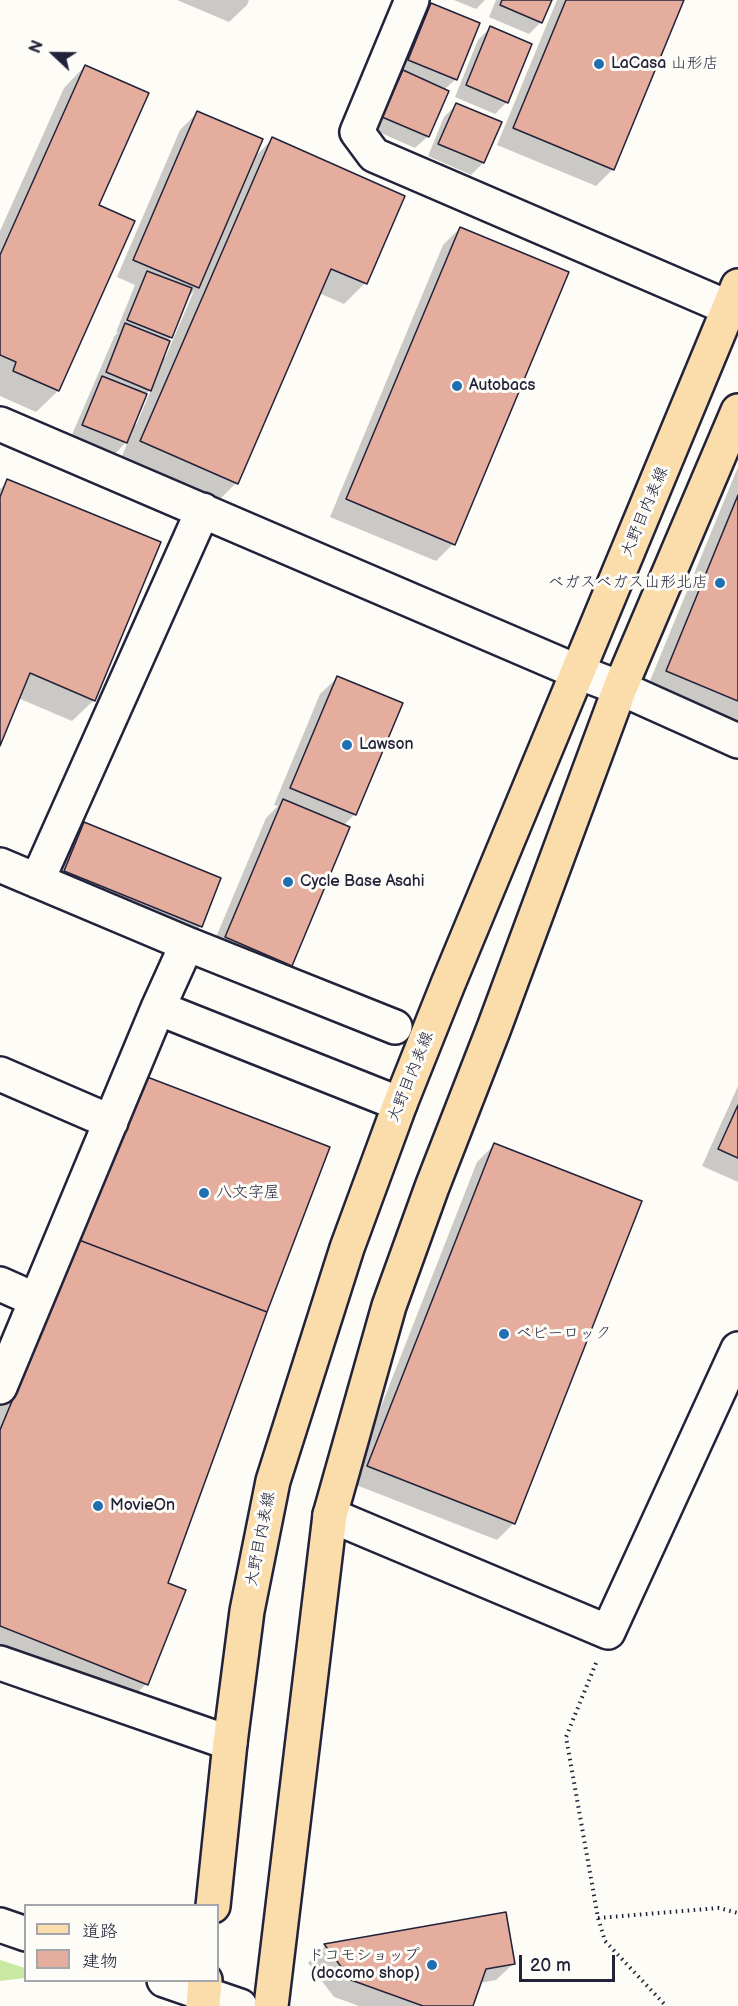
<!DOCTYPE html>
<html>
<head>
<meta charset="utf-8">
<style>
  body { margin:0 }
  #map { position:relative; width:738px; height:2006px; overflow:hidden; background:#fdfcf7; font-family:"Balsamiq Sans","Klee One",sans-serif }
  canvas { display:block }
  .legend { position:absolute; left:24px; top:1904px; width:195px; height:78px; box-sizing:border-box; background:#fdfcf7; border:2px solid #a5a5ac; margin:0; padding:8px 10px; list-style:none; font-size:18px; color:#22223b }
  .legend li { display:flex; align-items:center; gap:12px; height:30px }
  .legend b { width:30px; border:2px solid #a5a5ac }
  .north { position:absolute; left:24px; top:24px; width:60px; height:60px; -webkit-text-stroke:4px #fdfcf7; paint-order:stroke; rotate:292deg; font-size:16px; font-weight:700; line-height:24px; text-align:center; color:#22223b }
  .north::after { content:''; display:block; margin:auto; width:21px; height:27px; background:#22223b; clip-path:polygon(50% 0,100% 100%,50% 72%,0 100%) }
  .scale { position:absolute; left:519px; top:1955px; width:96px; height:27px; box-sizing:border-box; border:3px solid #22223b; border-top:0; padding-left:8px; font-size:18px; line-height:21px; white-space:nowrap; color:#22223b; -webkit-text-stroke:4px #fdfcf7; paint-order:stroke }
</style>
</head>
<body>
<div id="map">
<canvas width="738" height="2006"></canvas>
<ul class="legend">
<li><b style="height:8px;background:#fbdcab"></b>道路</li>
<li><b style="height:16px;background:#e5ad9d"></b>建物</li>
</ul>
<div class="north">N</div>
<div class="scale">20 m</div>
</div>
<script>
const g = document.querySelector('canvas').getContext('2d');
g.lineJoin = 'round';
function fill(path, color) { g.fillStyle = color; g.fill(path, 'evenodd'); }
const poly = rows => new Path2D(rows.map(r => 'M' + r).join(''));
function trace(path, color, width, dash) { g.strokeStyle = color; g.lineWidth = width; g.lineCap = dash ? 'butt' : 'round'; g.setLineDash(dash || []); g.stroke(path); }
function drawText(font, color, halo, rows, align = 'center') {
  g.font = font + ' "Balsamiq Sans","Klee One",sans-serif'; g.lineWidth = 6; g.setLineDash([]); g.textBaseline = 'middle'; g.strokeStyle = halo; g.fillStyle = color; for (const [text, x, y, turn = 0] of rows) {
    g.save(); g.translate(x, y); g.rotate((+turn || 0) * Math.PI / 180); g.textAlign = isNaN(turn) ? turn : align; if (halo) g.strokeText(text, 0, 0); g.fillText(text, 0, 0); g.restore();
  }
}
fill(poly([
  [0,1960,25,1968,25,1978,0,1981]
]), '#c9e9a2');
fill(poly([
  [177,0,249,0,247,5,229,22],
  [454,0,485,0,476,9],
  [496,0,550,0,541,22,529,34,489,17],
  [557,0,683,0,613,169,596,186,497,145],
  [431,5,456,79,444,90,447,91,427,137,415,148,372,129,391,84,402,74,397,72,419,17],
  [490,28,507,102,495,114,455,97,478,40],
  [85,66,97,206,133,222,58,391,36,412,0,396,0,231,64,88],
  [456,105,500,123,483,163,471,175,428,156,444,117],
  [197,113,254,158,272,139,365,283,344,304,319,293,236,483,215,504,119,463,129,439,114,455,71,437,114,337,118,332,116,332,135,285,117,277,180,130],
  [194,291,165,358,162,357,167,341,171,337,186,300],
  [152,388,136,425,133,424,145,395],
  [460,228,453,544,436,561,330,517,443,245],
  [738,467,738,731,645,693],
  [8,481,94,700,72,721,18,698,0,742,0,489],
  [338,677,355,814,343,826,291,965,274,982,209,954,266,818,278,806,274,805,320,694],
  [85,824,201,926,183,943,48,888,67,841],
  [738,1086,738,1182,702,1166],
  [494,1145,514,1523,497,1540,351,1483,477,1162],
  [62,1258,266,1311,166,1584,146,1684,125,1705,0,1655,0,1402],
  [505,1914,514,1963,496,1980,480,1983,472,2006,359,2006,334,1997,308,1963,325,1946]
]), '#0003');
const building = poly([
  [502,0,552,0,542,23,500,5,502,0],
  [566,0,684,0,614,170,513,128,566,0],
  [431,3,480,23,457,80,408,60,431,3],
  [490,26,532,44,508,103,466,85,490,26],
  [85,65,149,93,99,205,135,221,59,391,13,371,16,362,0,355,0,255,85,65],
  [403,70,449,91,429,137,382,117,403,70],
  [456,103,502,122,484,163,438,144,456,103],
  [197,111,263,139,199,288,133,260,197,111],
  [272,137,405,196,367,284,331,269,238,484,140,441,272,137],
  [460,227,569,272,455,545,346,499,460,227],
  [147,271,192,288,172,338,127,320,147,271],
  [125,323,170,341,151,391,106,372,125,323],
  [102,376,147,394,127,443,82,425,102,376],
  [7,479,161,542,95,701,30,673,0,746,0,497,7,479],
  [738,495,738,701,666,671,738,495],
  [337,676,403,703,356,815,290,788,337,676],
  [283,799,350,827,292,966,225,937,283,799],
  [84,822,221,878,202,927,64,871,84,822],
  [142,1075,330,1147,267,1312,79,1240,142,1075],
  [738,1105,738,1158,718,1149,738,1105],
  [494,1143,642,1201,515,1524,367,1466,494,1143],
  [79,1240,267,1312,168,1583,186,1590,148,1685,0,1626,0,1430,79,1240],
  [506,1912,515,1964,486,1969,473,2006,423,2006,351,1980,324,1944,506,1912]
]);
fill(building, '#e5ad9d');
trace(building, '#22223b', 1.5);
const minor = poly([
  [412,0,357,132,374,155,729,308],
  [0,424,578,672,620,688,738,741],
  [0,865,187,944,395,1027],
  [37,881,203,510],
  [158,1008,400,1104],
  [0,1074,111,1122],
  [0,1284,36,1300],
  [0,1387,158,1008,187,944],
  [330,1515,608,1632,738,1349],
  [0,1663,230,1743],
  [0,1925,26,1934],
  [164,1980,240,2006]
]);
const major = poly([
  [213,1906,230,1743,247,1611,273,1481,347,1248,400,1104,448,984,738,286],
  [203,2006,205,1980],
  [271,2006,330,1515,389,1306,432,1187,494,1028,620,688,738,411]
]);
trace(minor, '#22223b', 38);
trace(major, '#22223b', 38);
trace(poly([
  [596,1663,566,1737,598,1918,605,1941,666,2006],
  [598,1918,719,1908,738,1913]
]), '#22223b', 4, [1.5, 4.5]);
trace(minor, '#fdfcf7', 33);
trace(major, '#fbdcab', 33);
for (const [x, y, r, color] of [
  [599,64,6,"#1f6fb2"],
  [457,386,6,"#1f6fb2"],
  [720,583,6,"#1f6fb2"],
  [347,745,6,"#1f6fb2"],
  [288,882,6,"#1f6fb2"],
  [204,1193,6,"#1f6fb2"],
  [504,1334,6,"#1f6fb2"],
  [98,1506,6,"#1f6fb2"],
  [432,1965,6,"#1f6fb2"]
]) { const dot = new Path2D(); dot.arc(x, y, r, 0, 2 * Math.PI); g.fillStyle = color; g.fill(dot); trace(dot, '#fdfcf7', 2); }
drawText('16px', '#22223b', '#fdfcf7', [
  ["LaCasa 山形店",611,64],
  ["Autobacs",469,386],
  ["ベガスベガス山形北店",708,583,"right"],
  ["Lawson",359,745],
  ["Cycle Base Asahi",300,882],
  ["八文字屋",216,1193],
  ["ベビーロック",516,1334],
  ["MovieOn",110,1506],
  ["ドコモショップ",420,1956,"right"],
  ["(docomo shop)",420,1974,"right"]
], 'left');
drawText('16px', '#22223b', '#fdfcf7', [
  ["大野目内表線",645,512,-67],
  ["大野目内表線",411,1077,-68],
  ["大野目内表線",261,1539,-79]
]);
</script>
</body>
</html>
